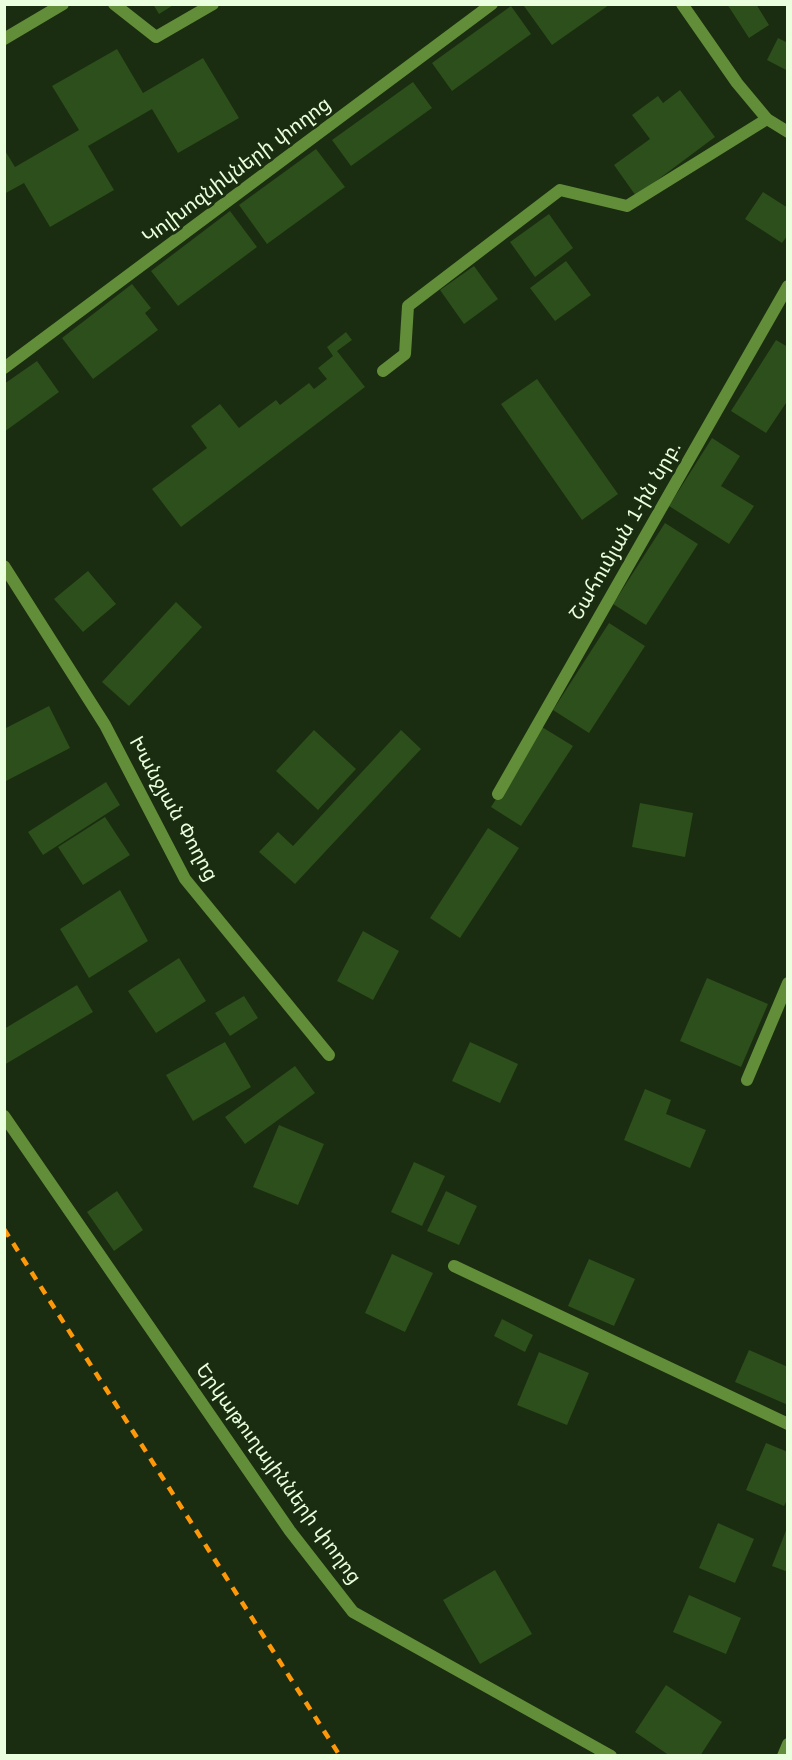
<!DOCTYPE html>
<html>
<head>
<meta charset="utf-8">
<style>
  body { margin:0 }
  #map { position:relative; width:792px; height:1760px; overflow:hidden; background:#1a2d10; font-family:Helvetica,sans-serif }
  canvas { display:block }
  .frame { position:absolute; inset:0; border:6px solid #eaffdd; pointer-events:none }
</style>
</head>
<body>
<div id="map">
<canvas width="792" height="1760"></canvas>
<div class="frame"></div>
</div>
<script>
const g = document.querySelector('canvas').getContext('2d');
g.lineJoin = 'round';
function fill(path, color) { g.fillStyle = color; g.fill(path, 'evenodd'); }
const poly = rows => new Path2D(rows.map(r => 'M' + r).join(''));
function trace(path, color, width, dash) { g.strokeStyle = color; g.lineWidth = width; g.lineCap = dash ? 'butt' : 'round'; g.setLineDash(dash || []); g.stroke(path); }
function drawText(font, color, halo, rows, align = 'center') {
  g.font = font + ' Helvetica,"Noto Sans Armenian",sans-serif'; g.lineWidth = 6; g.setLineDash([]); g.textBaseline = 'middle'; g.strokeStyle = halo; g.fillStyle = color; for (const [text, x, y, turn = 0] of rows) {
    g.save(); g.translate(x, y); g.rotate((+turn || 0) * Math.PI / 180); g.textAlign = isNaN(turn) ? turn : align; if (halo) g.strokeText(text, 0, 0); g.fillText(text, 0, 0); g.restore();
  }
}
fill(poly([
  [153,4,175,4,159,14],
  [727,4,756,4,769,25,749,38],
  [526,5,609,5,552,45,524,6],
  [511,6,531,34,452,91,432,63],
  [778,38,788,43,788,71,767,60],
  [117,49,143,93,203,58,239,118,178,153,152,109,88,146,114,190,50,227,24,183,4,194,4,149,15,167,79,130,52,86],
  [413,82,432,108,351,166,332,140],
  [680,90,715,137,636,196,614,165,650,139,632,115,658,96,663,103],
  [316,149,345,187,267,244,239,205],
  [763,192,788,208,788,235,782,243,745,219],
  [230,211,257,247,178,306,151,271],
  [549,214,573,248,535,277,510,242],
  [566,261,591,295,555,321,530,288],
  [474,266,498,299,464,324,440,290],
  [132,284,151,308,145,313,158,330,93,379,62,338],
  [346,332,352,340,337,351,365,387,181,527,152,489,207,448,191,426,220,404,239,428,276,400,280,405,309,383,314,389,327,379,318,368,333,356,327,347],
  [776,340,788,347,788,400,766,433,731,411],
  [37,361,59,392,4,432,4,384],
  [537,379,618,494,582,520,501,404],
  [712,438,740,456,721,486,754,506,729,544,669,506],
  [665,523,698,544,646,625,613,604],
  [88,571,116,604,83,632,54,599],
  [176,602,202,627,129,706,102,682],
  [609,623,645,646,589,733,553,710],
  [49,706,70,748,4,782,4,729],
  [542,727,573,746,521,826,491,807],
  [314,730,356,769,318,810,276,771],
  [401,730,421,749,295,884,259,852,278,832,293,846],
  [106,782,120,805,43,855,28,832],
  [640,803,693,813,685,857,632,847],
  [105,817,130,855,83,885,58,847],
  [488,828,519,848,460,938,430,918],
  [120,890,148,941,89,978,60,929],
  [363,931,399,951,373,1000,337,981],
  [179,958,206,1001,156,1033,128,991],
  [707,978,768,1004,741,1067,680,1041],
  [77,985,93,1012,4,1065,4,1029],
  [244,996,258,1018,230,1036,215,1013],
  [225,1042,251,1087,193,1121,166,1075],
  [470,1042,518,1064,500,1103,452,1081],
  [295,1066,315,1093,245,1144,225,1117],
  [645,1089,671,1100,666,1114,706,1130,690,1168,624,1140],
  [279,1125,324,1144,298,1205,253,1187],
  [414,1162,445,1176,422,1226,391,1212],
  [117,1191,143,1230,114,1251,87,1212],
  [446,1191,477,1206,459,1245,427,1231],
  [392,1254,433,1273,405,1332,365,1313],
  [589,1259,635,1279,614,1326,568,1306],
  [502,1319,533,1335,525,1352,494,1336],
  [749,1350,788,1367,788,1405,735,1382],
  [539,1352,589,1373,567,1425,517,1405],
  [766,1443,788,1452,788,1498,784,1506,746,1490],
  [718,1523,754,1539,735,1583,699,1568],
  [787,1528,788,1528,788,1572,772,1566],
  [495,1570,532,1634,480,1664,443,1600],
  [689,1595,741,1618,726,1654,673,1632],
  [666,1685,722,1722,700,1756,670,1756,635,1732]
]), '#2c4f1b');
trace(poly([
  [114,4,156,37,213,4],
  [4,39,63,4],
  [383,371,405,354,408,306,560,190,627,206,767,119],
  [454,1266,788,1424]
]), '#628e39', 12);
trace(poly([
  [4,368,492,4],
  [4,566,105,725,185,879,329,1055],
  [498,794,788,286],
  [747,1080,788,983],
  [4,1116,290,1531,353,1612,611,1756],
  [783,1756,788,1744]
]), '#628e39', 12);
trace(poly([
  [682,4,737,83,767,119,788,132]
]), '#628e39', 12);
trace(poly([
  [4,1229,340,1756]
]), '#ff9809', 4.5, [9, 8]);
drawText('20px', '#eaffdd', '#1a2d10', [
  ["Կոլխոզնիկների փողոց",237,171,-37],
  ["Շահումյան 1-ին նրբ.",626,531,-60],
  ["Խանջյան Փողոց",173,809,61],
  ["Երկաթուղայինների փողոց",278,1474,54]
]);
</script>
</body>
</html>
